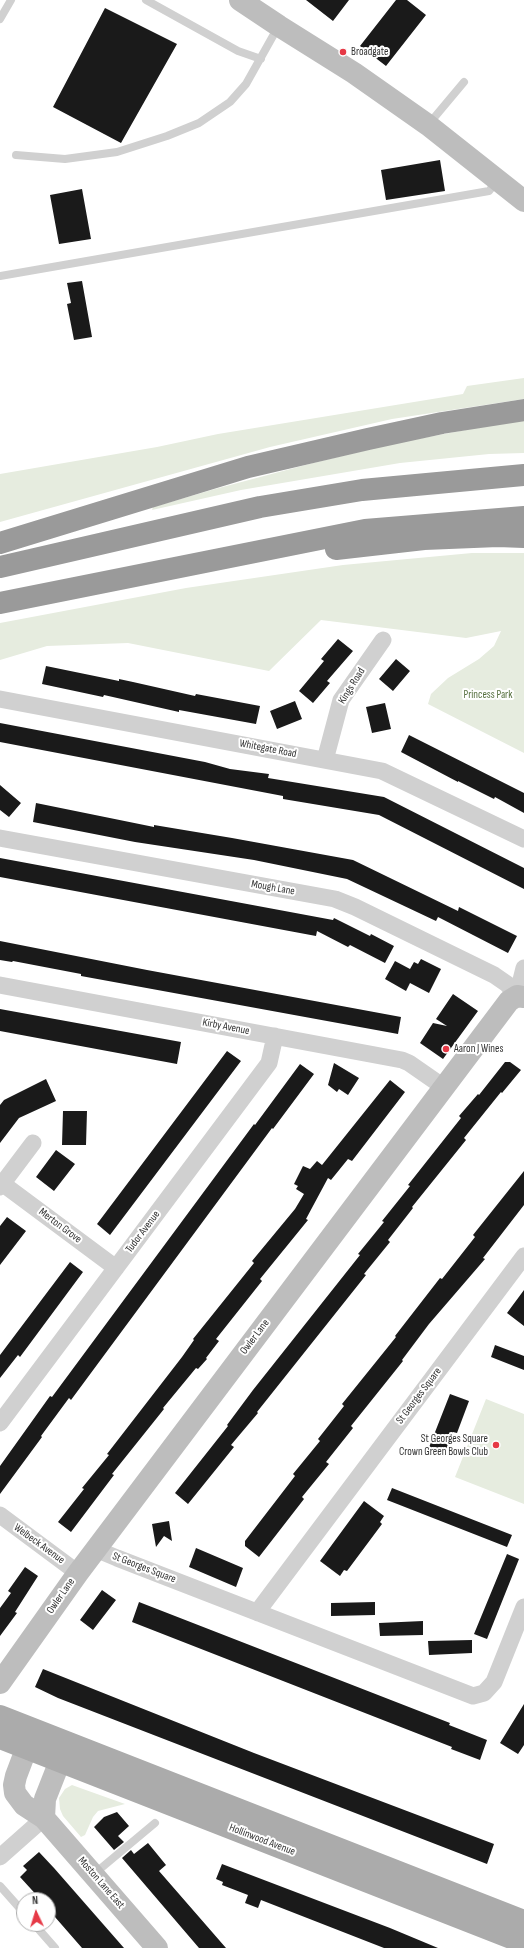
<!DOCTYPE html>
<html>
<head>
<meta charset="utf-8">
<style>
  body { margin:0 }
  #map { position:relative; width:524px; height:1948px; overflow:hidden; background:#fff; font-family:"Sofia Sans Condensed",sans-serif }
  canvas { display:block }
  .north { position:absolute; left:16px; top:1892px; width:40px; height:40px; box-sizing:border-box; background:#fff; border:1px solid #adadad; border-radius:50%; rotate:356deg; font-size:11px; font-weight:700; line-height:16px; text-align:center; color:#333 }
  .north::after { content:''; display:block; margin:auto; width:14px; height:18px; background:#e63946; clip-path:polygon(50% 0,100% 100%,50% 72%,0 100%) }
</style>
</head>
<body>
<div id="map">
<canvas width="524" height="1948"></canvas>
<div class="north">N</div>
</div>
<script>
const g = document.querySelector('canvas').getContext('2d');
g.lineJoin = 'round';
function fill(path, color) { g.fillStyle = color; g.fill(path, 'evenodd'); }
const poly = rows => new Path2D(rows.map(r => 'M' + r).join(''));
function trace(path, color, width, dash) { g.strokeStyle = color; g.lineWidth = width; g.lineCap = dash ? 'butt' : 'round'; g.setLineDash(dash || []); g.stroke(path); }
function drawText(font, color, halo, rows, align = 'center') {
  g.font = font + ' "Sofia Sans Condensed",sans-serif'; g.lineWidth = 4; g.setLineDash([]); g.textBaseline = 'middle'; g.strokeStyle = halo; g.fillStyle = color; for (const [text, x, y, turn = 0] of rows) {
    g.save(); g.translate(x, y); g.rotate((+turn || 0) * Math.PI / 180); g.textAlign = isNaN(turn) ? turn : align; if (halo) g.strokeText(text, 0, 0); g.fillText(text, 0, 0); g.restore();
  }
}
fill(poly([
  [524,378,524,399,392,419,270,447,0,522,0,474,157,447,218,434,463,394,467,386],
  [524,419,524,453,489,454,400,463,241,490,152,510,153,507,215,489,313,463,396,443],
  [472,553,524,553,524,753,428,704,431,694,448,678,479,659,494,646,501,631,466,638,321,620,269,671,128,643,47,646,0,660,0,623,186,588,343,565],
  [486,1399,524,1414,524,1504,455,1477],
  [72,1785,83,1789,125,1804,98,1811,93,1817,85,1835,81,1837,63,1816,60,1809,59,1798,65,1789]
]), '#e6ecdf');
fill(poly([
  [306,0,349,0,333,21],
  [396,0,407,0,426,15,386,66,360,46],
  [105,8,177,44,121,143,53,107],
  [440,160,445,191,386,200,381,170],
  [82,189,91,239,59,244,50,195],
  [82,281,92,337,74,340,67,304,71,303,67,283],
  [338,639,353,651,327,681,330,683,313,703,299,691,324,661,321,659],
  [396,659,410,671,393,691,379,679],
  [46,666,119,681,119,679,133,682,195,696,196,694,260,706,256,724,179,710,179,712,104,695,103,697,42,684],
  [295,701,302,719,277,729,270,711],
  [385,703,391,729,372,733,366,707],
  [0,723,205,762,230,769,269,774,268,778,384,797,524,868,524,889,379,815,283,799,283,796,0,742],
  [409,735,524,793,524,813,495,797,494,799,458,781,458,782,401,752],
  [0,785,21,803,9,817,0,810],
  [36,803,154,827,154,825,232,838,353,860,458,911,459,907,517,936,508,953,438,917,436,921,347,879,254,860,135,842,33,822],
  [0,858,333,920,334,918,370,936,371,934,394,946,385,963,350,945,348,947,317,931,316,936,0,877],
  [0,941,147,970,401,1017,398,1034,81,976,81,974,13,961,12,962,0,960],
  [421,959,441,969,429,993,410,983,406,991,385,979,395,961,410,969,414,962,418,964],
  [453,994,478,1011,443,1059,420,1043,433,1023,447,1026,436,1019],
  [0,1009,181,1042,177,1064,0,1031],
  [227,1051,241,1061,110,1235,97,1224],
  [505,1062,510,1062,521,1070,502,1093,501,1092,464,1138,466,1140,412,1207,413,1208,388,1240,390,1242,364,1274,366,1275,257,1412,258,1413,231,1445,234,1447,188,1504,175,1493,228,1426,227,1425,253,1390,360,1255,358,1254,384,1222,382,1221,410,1186,408,1185,461,1118,459,1116,478,1094,479,1095],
  [334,1063,359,1078,348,1095,339,1089,337,1092,328,1085],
  [300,1064,314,1074,273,1129,272,1128,71,1400,69,1398,41,1436,42,1437,0,1494,0,1466,50,1396,52,1397,254,1124,255,1125],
  [46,1079,56,1101,19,1118,0,1143,0,1105,4,1100],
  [390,1080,405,1092,352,1161,348,1159,331,1180,328,1178,306,1219,308,1220,260,1279,262,1281,216,1339,219,1341,206,1358,207,1359,198,1369,196,1368,163,1408,164,1409,112,1474,114,1475,71,1532,58,1522,84,1489,82,1488,109,1455,107,1454,182,1357,194,1340,193,1339,254,1263,252,1261,295,1209,304,1194,296,1189,298,1186,294,1184,303,1166,310,1169,317,1161,322,1165],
  [63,1111,87,1111,86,1145,62,1145],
  [56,1150,75,1164,54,1191,36,1177],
  [524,1171,524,1205,483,1258,485,1259,429,1324,402,1360,403,1361,351,1426,353,1428,326,1462,329,1464,302,1497,304,1499,259,1557,245,1546,245,1541,295,1476,293,1474,320,1441,318,1439,344,1406,342,1404,396,1337,395,1336,440,1278,442,1279,475,1237,473,1235],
  [7,1217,26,1231,0,1265,0,1226],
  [70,1262,83,1272,20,1357,18,1355,0,1378,0,1355],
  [524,1290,524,1326,507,1313],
  [495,1345,524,1356,524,1370,491,1357],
  [450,1394,469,1401,457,1433,453,1432,444,1456,428,1450],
  [392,1488,512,1535,507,1547,387,1500],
  [364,1501,384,1516,380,1522,382,1524,347,1571,344,1570,340,1576,320,1561],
  [169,1521,172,1541,164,1536,156,1547,152,1524],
  [196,1548,243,1568,236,1587,189,1567],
  [507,1554,519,1559,487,1639,474,1634],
  [25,1567,38,1576,15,1612,17,1613,0,1636,0,1608,11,1593,8,1591],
  [102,1590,116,1600,93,1630,80,1620],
  [139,1602,450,1723,449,1725,487,1740,480,1760,451,1749,452,1747,132,1622],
  [375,1602,375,1615,331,1616,331,1603],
  [423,1621,423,1635,380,1636,379,1623],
  [472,1640,472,1653,429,1655,428,1641],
  [43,1669,254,1753,494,1844,487,1864,58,1698,35,1687],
  [524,1704,524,1745,518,1754,500,1743],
  [117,1812,129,1826,118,1836,124,1842,114,1850,94,1827,104,1817],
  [148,1843,166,1865,159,1871,226,1948,199,1948,122,1858,131,1850,134,1854],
  [39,1852,54,1868,124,1948,82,1948,48,1909,48,1900,41,1900,20,1877,27,1870,23,1866],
  [222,1864,390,1928,438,1948,384,1948,261,1900,258,1908,245,1903,248,1895,222,1885,223,1882,216,1879]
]), '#1a1a1a');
trace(poly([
  [146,0,238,51,261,59],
  [0,19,11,0],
  [428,125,464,82],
  [16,155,65,159,117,152,167,136,199,123,230,102,246,84,278,27],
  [0,276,489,191,497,181],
  [94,1874,155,1823],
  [0,1886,24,1913],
  [34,1924,55,1948]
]), '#d0d0d0', 8);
trace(poly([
  [0,699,382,771,524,839],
  [325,760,341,700,383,640],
  [0,838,335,899,355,907,494,975,507,984,517,996],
  [0,985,402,1060,409,1063,445,1088],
  [517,996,524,968],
  [3,1184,116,1268],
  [0,1187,33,1143],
  [0,1423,269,1063,275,1036],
  [0,1515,78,1573],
  [98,1547,105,1553,117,1558,473,1696,484,1693,494,1682,524,1607],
  [258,1613,261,1607,524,1256],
  [0,1857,44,1818]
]), '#d0d0d0', 17);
trace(poly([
  [240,0,279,26,354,73,428,125,524,201],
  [0,1683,78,1573,509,1001,517,996,524,997],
  [33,1731,16,1776,14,1785,15,1793,24,1805,44,1818,157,1948],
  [44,1818,45,1799,67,1743]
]), '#bdbdbd', 22);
trace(poly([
  [0,1716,524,1921],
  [0,1738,524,1943]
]), '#ababab', 22);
trace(poly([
  [0,543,248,467,368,439,442,423,524,410],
  [336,549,424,539,498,536,524,537],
  [0,567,260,507,362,490,524,475],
  [0,603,365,530,524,517]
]), '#9a9a9a', 22);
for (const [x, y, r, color] of [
  [343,52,4,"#e63946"],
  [446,1049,4,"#e63946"],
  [496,1445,4,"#e63946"]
]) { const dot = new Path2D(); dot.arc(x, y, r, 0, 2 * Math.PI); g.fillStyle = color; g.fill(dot); trace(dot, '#fff', 1.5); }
drawText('11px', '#333', '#fff', [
  ["Broadgate",351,52],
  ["Aaron J Wines",454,1049],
  ["St Georges Square",488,1439,"right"],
  ["Crown Green Bowls Club",488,1452,"right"]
], 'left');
drawText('11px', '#333', '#fff', [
  ["Kings Road",352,686,-58],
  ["Whitegate Road",268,749,11],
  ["Mough Lane",273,888,10],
  ["Kirby Avenue",226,1027,11],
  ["Merton Grove",60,1226,37],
  ["Tudor Avenue",143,1232,-53],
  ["Owler Lane",255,1337,-53],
  ["St Georges Square",419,1396,-53],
  ["Welbeck Avenue",39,1544,36],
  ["St Georges Square",144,1568,21],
  ["Owler Lane",61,1596,-55],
  ["Hollinwood Avenue",262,1840,21],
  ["Moston Lane East",101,1883,49]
]);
drawText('11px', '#56703f', '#fff', [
  ["Princess Park",488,695]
]);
</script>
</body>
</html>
